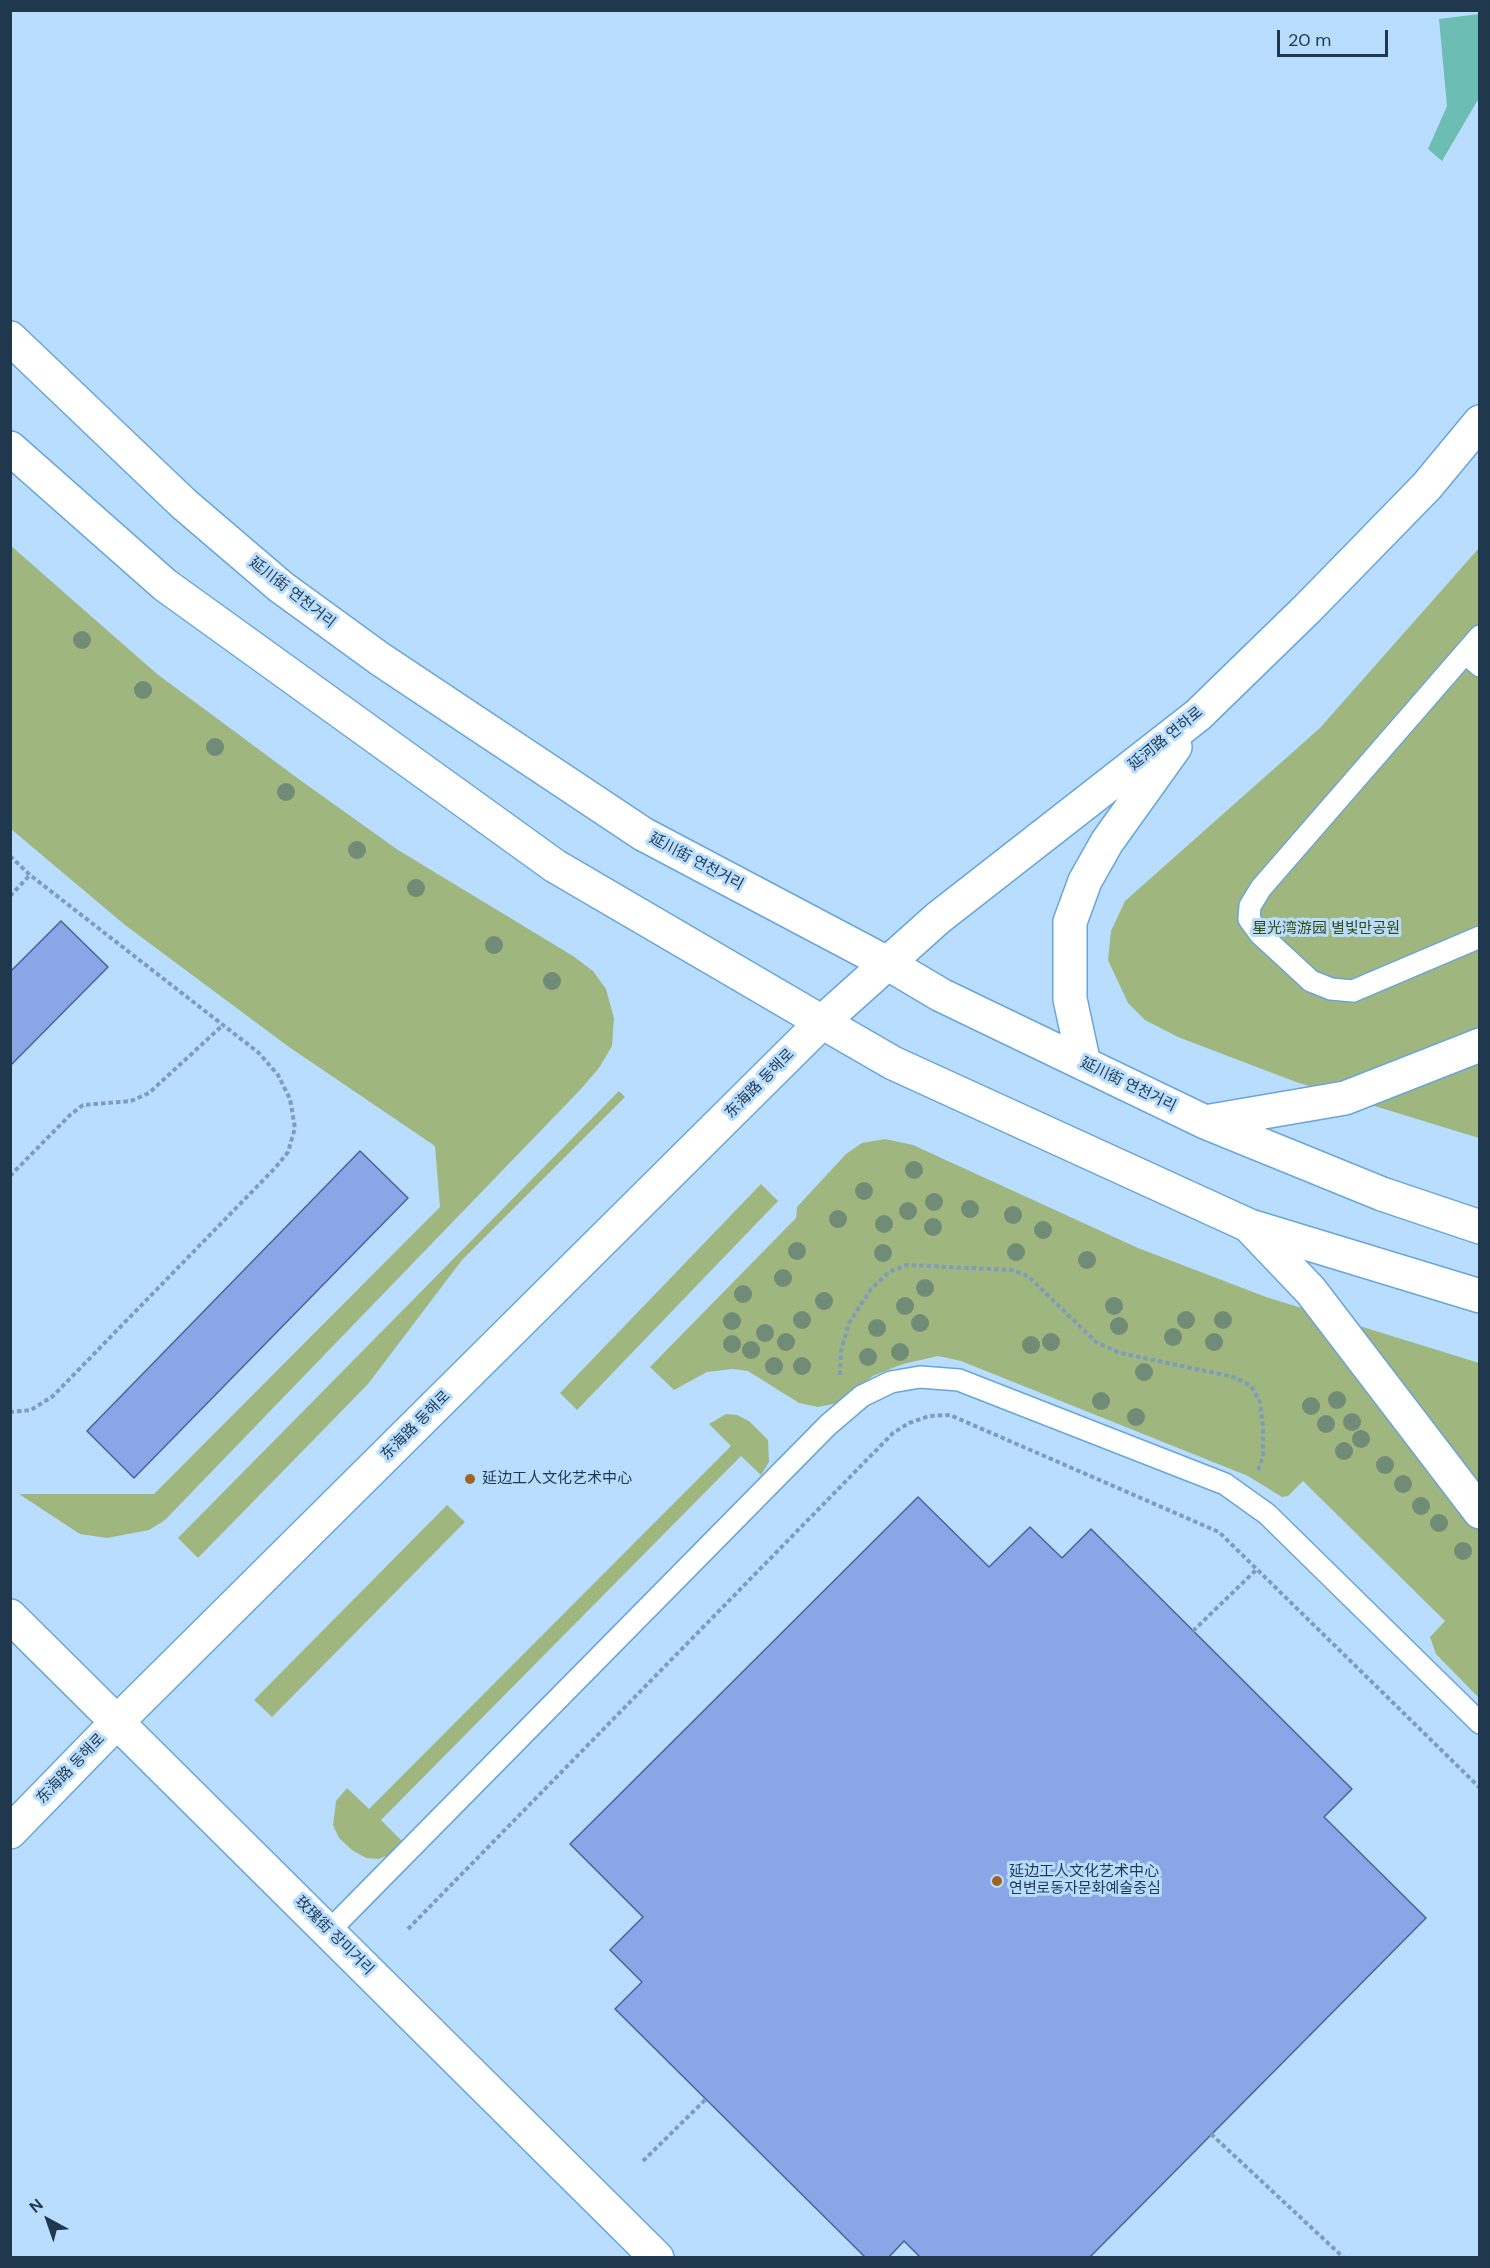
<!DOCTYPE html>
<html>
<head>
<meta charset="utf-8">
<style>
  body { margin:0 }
  #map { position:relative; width:1490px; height:2268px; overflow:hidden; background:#b9ddfe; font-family:"DM Sans",sans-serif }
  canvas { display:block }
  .frame { position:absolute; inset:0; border:12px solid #1f384e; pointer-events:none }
  .north { position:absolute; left:18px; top:2190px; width:60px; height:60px; -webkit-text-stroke:4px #b9ddfe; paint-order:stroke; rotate:320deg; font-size:16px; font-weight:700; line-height:24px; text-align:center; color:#1f384e }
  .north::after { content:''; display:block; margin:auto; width:21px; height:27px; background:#1f384e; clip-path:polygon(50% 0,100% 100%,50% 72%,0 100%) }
  .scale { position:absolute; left:1277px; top:30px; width:111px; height:27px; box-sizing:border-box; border:3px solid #1f384e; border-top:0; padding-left:8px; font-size:18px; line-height:21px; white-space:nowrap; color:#1f384e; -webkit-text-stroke:4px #b9ddfe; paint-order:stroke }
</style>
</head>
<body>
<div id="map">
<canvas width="1490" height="2268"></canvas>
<div class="frame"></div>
<div class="north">N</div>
<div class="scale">20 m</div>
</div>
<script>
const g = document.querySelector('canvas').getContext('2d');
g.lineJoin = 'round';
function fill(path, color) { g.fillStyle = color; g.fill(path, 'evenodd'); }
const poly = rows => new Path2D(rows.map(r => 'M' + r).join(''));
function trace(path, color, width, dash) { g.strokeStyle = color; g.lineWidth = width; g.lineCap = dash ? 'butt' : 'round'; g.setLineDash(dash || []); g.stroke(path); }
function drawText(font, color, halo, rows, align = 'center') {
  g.font = font + ' "DM Sans","Noto Sans SC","Noto Sans KR",sans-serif'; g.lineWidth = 6; g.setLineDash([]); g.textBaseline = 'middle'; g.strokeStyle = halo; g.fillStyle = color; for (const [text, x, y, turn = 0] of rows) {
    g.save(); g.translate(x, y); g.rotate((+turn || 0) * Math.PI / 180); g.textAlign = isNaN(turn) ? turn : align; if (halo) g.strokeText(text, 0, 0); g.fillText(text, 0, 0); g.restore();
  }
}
fill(poly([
  [10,545,157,674,300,780,398,850,573,956,593,971,606,989,614,1018,612,1046,599,1068,580,1090,165,1520,149,1530,107,1538,80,1534,19,1494,154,1494,440,1207,435,1146,289,1047,125,925,11,829],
  [1479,548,1479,1138,1296,1082,1178,1037,1145,1020,1128,1003,1108,960,1111,931,1125,901,1320,728],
  [619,1091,625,1097,462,1260,368,1384,198,1558,178,1538],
  [885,1139,913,1145,1138,1248,1266,1297,1479,1363,1479,1698,1436,1654,1430,1637,1445,1621,1303,1481,1288,1496,1282,1497,1248,1476,961,1361,938,1356,903,1364,873,1376,838,1403,818,1407,799,1403,748,1371,732,1369,707,1372,674,1390,650,1367,796,1218,797,1207,846,1154,862,1143],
  [761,1184,778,1201,577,1410,560,1393],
  [726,1414,737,1415,749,1421,768,1440,769,1462,761,1475,741,1456,381,1820,403,1842,396,1852,379,1859,366,1858,352,1850,339,1838,333,1825,336,1801,347,1788,369,1809,731,1446,709,1424],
  [447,1505,465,1522,272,1717,254,1700]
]), '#a0b67f');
fill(poly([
  [1479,14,1479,98,1442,161,1428,149,1447,106,1439,19]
]), '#6cbdb4');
const building = poly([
  [61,921,108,967,10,1066,10,972,61,921],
  [360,1151,408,1198,134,1478,87,1431,360,1151],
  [918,1497,989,1567,1030,1527,1062,1558,1091,1529,1352,1789,1324,1817,1426,1918,1089,2258,921,2258,904,2241,888,2258,866,2258,615,2009,642,1982,610,1950,643,1917,570,1844,918,1497]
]);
fill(building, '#8ba6e7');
trace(building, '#49619c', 1.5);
const lane = poly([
  [1480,636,1261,888,1250,906,1249,919,1260,934,1311,981,1331,989,1353,991,1480,937],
  [1465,653,1480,666],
  [329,1931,828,1425,862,1396,891,1382,920,1377,959,1380,1225,1484,1267,1514,1480,1723]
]);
const secondary = poly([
  [10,338,184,504,281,587,380,659,643,834,887,963,941,995,1205,1122,1382,1194,1480,1227],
  [10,448,165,585,555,866,822,1022,893,1063,1250,1226,1480,1296],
  [1084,1064,1070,999,1070,922,1085,881,1107,842,1175,747],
  [1205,1122,1345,1098,1480,1045],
  [1251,1228,1311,1291,1480,1512],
  [10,1616,657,2258],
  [10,1832,118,1721,822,1022,938,918,1198,715,1308,608,1427,486,1480,422]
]);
trace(lane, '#69a5d9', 24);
trace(secondary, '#69a5d9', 36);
trace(poly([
  [10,856,30,875,259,1053,278,1075,290,1099,295,1128,288,1152,276,1167,53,1396,31,1410,10,1412],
  [10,896,30,875],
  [10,1176,70,1115,83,1105,131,1101,149,1093,223,1025],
  [840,1375,841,1351,849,1323,871,1289,889,1272,906,1265,1012,1270,1028,1276,1096,1342,1120,1353,1234,1377,1251,1386,1260,1402,1263,1427,1263,1457,1258,1471],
  [1193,1631,1257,1569],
  [408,1929,893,1433,909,1423,929,1416,950,1415,1219,1532,1480,1788],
  [1211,2134,1344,2258],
  [643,2161,706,2099]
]), '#7d9dba', 4, [4.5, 3]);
trace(lane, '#fff', 21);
trace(secondary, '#fff', 33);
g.fillStyle = '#708c77';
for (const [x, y] of [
  [82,640],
  [143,690],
  [215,747],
  [286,792],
  [357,850],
  [416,888],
  [494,945],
  [552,981],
  [914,1170],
  [864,1191],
  [934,1202],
  [970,1209],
  [908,1211],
  [1013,1215],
  [838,1219],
  [884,1224],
  [933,1227],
  [1043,1230],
  [797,1251],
  [1016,1252],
  [883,1253],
  [1087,1260],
  [783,1278],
  [925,1288],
  [743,1294],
  [824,1301],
  [905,1306],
  [1114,1306],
  [802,1320],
  [1186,1320],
  [1223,1320],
  [732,1321],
  [920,1323],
  [1119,1326],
  [877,1328],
  [765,1333],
  [1173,1337],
  [786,1342],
  [1051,1342],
  [1214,1342],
  [732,1344],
  [1031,1345],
  [751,1350],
  [900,1352],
  [868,1357],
  [774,1366],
  [802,1366],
  [1144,1372],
  [1337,1400],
  [1101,1401],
  [1311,1406],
  [1136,1417],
  [1352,1422],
  [1326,1424],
  [1361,1439],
  [1344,1451],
  [1385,1465],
  [1403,1484],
  [1421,1506],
  [1439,1523],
  [1463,1551]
]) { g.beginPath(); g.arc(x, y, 9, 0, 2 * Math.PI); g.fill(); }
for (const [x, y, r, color] of [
  [470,1479,6,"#9e6522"],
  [997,1881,6,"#9e6522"]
]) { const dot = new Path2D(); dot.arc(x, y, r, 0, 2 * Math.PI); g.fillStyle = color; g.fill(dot); trace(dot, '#b9ddfe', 2); }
drawText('15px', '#1f384e', '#b9ddfe', [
  ["延川街 연천거리",292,593,38],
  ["延河路 연하로",1166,739,-39],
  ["延川街 연천거리",696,862,28],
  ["东海路 동해로",760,1084,-45],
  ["延川街 연천거리",1128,1085,26],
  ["东海路 동해로",416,1426,-45],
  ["东海路 동해로",71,1769,-46],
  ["玫瑰街 장미거리",334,1936,45]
]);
drawText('15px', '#354909', '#b9ddfe', [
  ["星光湾游园 별빛만공원",1326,929]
]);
drawText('15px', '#1f384e', '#b9ddfe', [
  ["延边工人文化艺术中心",482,1479],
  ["延边工人文化艺术中心",1009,1872],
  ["연변로동자문화예술중심",1009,1889]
], 'left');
</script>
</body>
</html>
